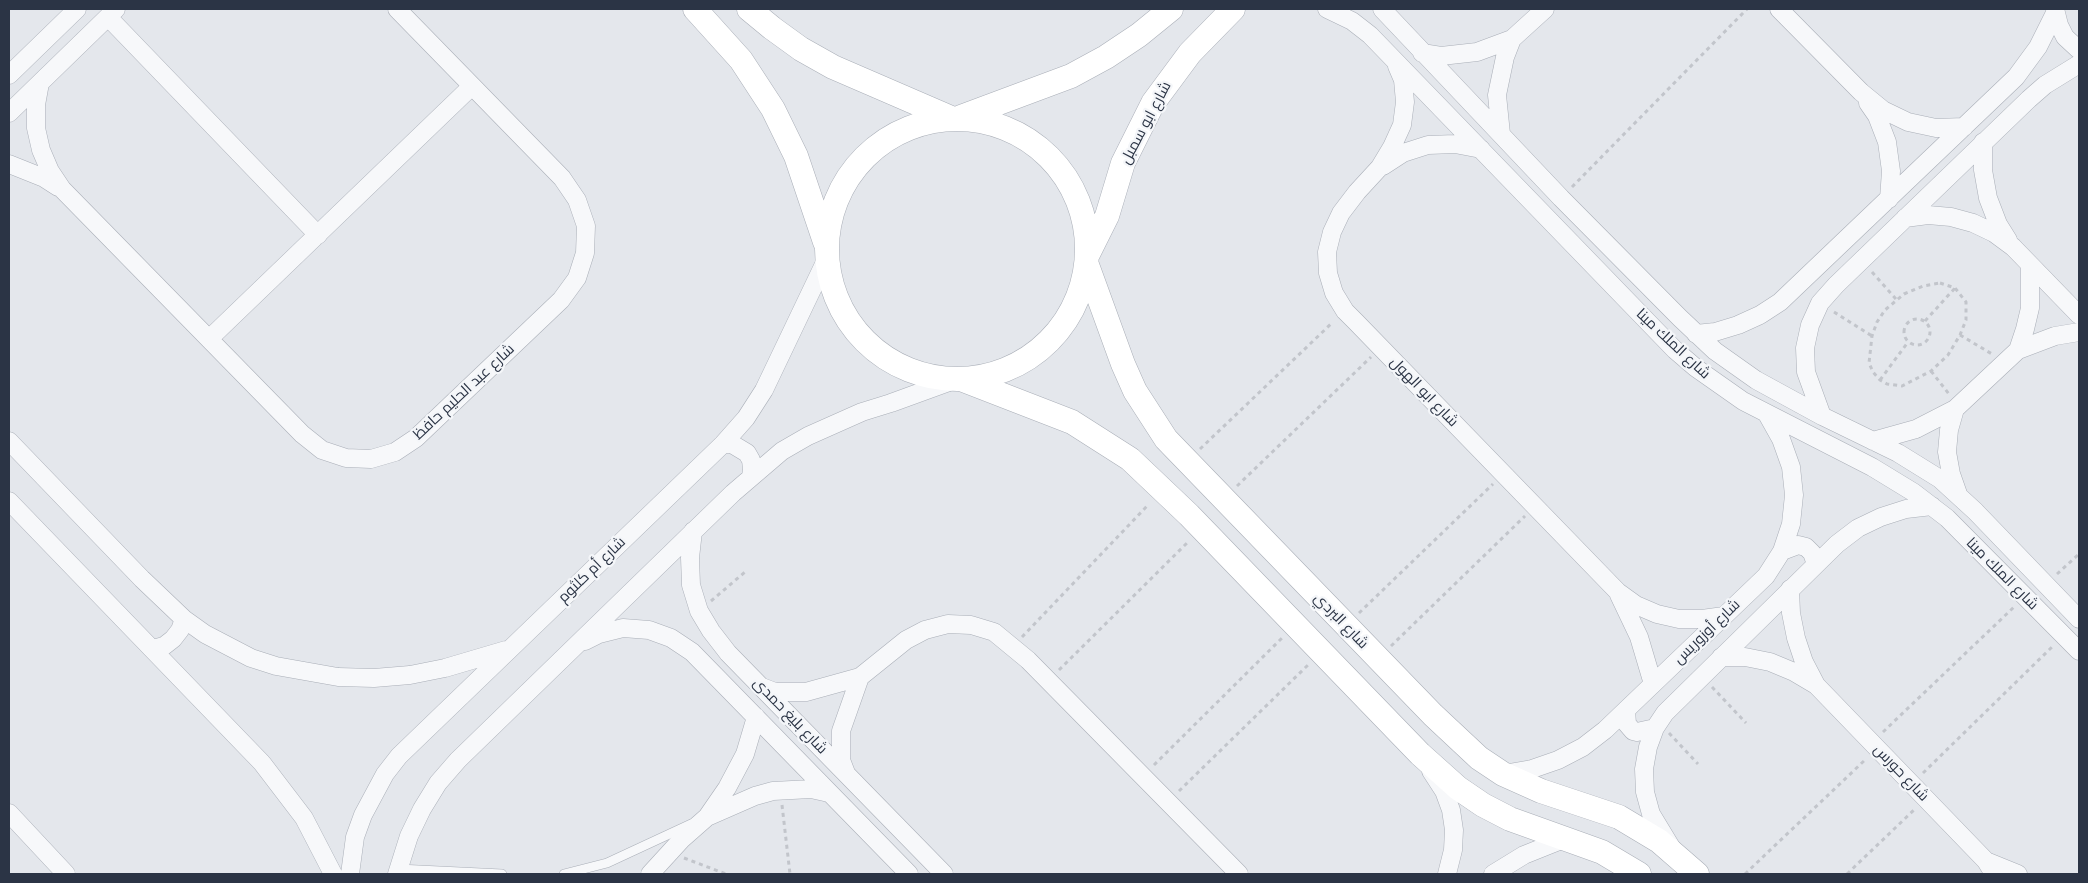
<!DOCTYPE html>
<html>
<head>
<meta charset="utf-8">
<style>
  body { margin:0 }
  #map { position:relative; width:2088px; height:883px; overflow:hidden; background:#e4e7ec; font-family:"Noto Sans",sans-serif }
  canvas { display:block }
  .frame { position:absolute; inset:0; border:10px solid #2b3445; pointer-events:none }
</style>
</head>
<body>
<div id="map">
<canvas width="2088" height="883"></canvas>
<div class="frame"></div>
</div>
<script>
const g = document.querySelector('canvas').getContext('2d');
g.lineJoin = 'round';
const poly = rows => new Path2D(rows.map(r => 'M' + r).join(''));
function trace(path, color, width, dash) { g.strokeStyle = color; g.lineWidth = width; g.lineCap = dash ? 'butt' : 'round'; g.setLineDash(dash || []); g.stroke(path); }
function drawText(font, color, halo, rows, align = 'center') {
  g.font = font + ' "Noto Sans",Cairo,sans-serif'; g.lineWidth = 4.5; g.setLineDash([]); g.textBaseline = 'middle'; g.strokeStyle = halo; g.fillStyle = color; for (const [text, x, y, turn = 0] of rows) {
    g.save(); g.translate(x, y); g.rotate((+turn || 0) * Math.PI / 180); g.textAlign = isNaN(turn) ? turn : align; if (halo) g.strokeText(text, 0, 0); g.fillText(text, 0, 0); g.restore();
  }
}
const lane = poly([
  [398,869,502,874],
  [564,874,607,863,691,824]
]);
const street = poly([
  [1327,9,1352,21,1370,35,1675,350,1696,368,1743,401,1872,467,1913,492,1947,518,2079,651],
  [1382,9,1561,198,1680,318,1715,351,1756,380,1822,416,1898,453,1940,479,1975,511,2079,619],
  [1779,9,1861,92,1883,110,1908,122,1936,128,1964,127],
  [2055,9,2059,25,2065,37,2079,50],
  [108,17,318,235],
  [1422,53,1441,56,1477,52,1512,39,1545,9],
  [1397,66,1403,80,1405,102,1402,125,1392,147,1380,167,1357,192,1341,213,1332,232,1327,252,1328,273,1334,293,1345,311,1356,322,1618,592,1636,605,1657,614,1679,619,1702,619,1724,616],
  [9,75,77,9],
  [40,83,36,105,36,128,41,150,50,171,62,189,302,434,322,450,346,458,371,459,395,452,416,438,561,300,577,278,585,253,586,226,577,200,562,178,397,9],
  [1868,103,1877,116,1887,142,1891,171,1889,199],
  [9,113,116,9],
  [1501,134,1497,95,1505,57,1512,39],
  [1983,142,1983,170,1988,198,1998,224,2008,240],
  [9,164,44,178,58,187],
  [1383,166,1403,153,1428,145,1455,144,1481,149],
  [1905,218,1928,215,1951,217,1973,223,1994,233,2013,247,2079,315],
  [1696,334,1715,332,1738,325,1760,315,1780,302,2016,77,2038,47,2055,13],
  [209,339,472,86],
  [2018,350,2025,329,2030,308,2030,265],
  [1955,409,1949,430,1947,452,1951,474,1958,494],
  [1822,416,1806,372,1805,348,1810,325,1820,303,1836,285,2029,99,2045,85,2079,64],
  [9,441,142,579,184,619,205,634,251,658,276,666,338,677,374,678,410,675,445,668,506,650],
  [1873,441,1916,429,1955,409,2018,350,2055,336,2079,332],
  [723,444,732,444,747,453,751,460,752,469,751,477],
  [9,501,262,763,304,818,333,874],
  [693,531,690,558,691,585,699,611,711,631,728,653,944,874],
  [1782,551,1798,545,1806,547,1812,553,1816,564],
  [1790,589,1791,613,1796,638,1804,662,1816,685],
  [1619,595,1639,637,1653,684],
  [585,641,599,634,623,628,649,630,671,638,692,652,909,874],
  [153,649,164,646,173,639,180,630,184,619],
  [1721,657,1745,657,1770,662,1794,672,1816,685,1986,861,1994,874],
  [762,687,775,692,806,692,860,677,906,640,925,630,948,624,971,625,994,632,1028,660,1239,874],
  [1626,710,1627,724,1633,731,1637,732,1655,728],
  [1431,771,1444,791,1451,810,1454,830,1453,850,1447,874],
  [846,773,841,760,841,731,860,677],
  [1503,774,1532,769,1558,760,1583,747,1605,730,1766,576,1782,551,1791,524,1794,495,1791,467,1781,439,1767,414],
  [9,813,66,874],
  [707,817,755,796,773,791,811,789,829,793],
  [1671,847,1651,814,1645,792,1644,769,1648,747,1655,728,1665,713,1837,544,1858,528,1881,517,1906,509,1932,506],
  [1986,861,2018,874],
  [350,874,355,837,363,815,385,774,399,756,723,444,746,418,764,390,828,256],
  [397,874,409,836,422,809,438,783,458,760,733,493,782,451,808,436,862,412,891,403,957,379],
  [650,874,682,839,707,817,727,788,745,754,756,717],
  [1493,874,1524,855,1564,839]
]);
const secondary = poly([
  [695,9,741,60,773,109,796,156,825,242],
  [749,9,772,28,801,49,833,67,951,118],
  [961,117,1071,76,1106,57,1139,35,1171,9],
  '827 249a130 130 0 1 1 260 0a130 130 0 1 1-260 0Z',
  [1088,254,1107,216,1123,163,1153,103,1190,53,1233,9],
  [1087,265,1123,364,1135,391,1166,439,1433,715,1479,758,1503,774,1541,791,1619,817,1659,841,1697,874],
  [961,379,1072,422,1130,459,1189,515,1420,754,1458,788,1483,805,1510,819,1602,852,1639,874]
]);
trace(lane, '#a9aeb7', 10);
trace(street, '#a9aeb7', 19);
trace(secondary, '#a9aeb7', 25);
trace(poly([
  [1572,187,1747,9],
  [1872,272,1896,299],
  [1940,283,1955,288,1966,302,1966,320,1960,335,1948,355,1931,371,1902,386,1887,384,1880,380,1873,372,1869,363,1872,336,1877,322,1885,310,1904,294,1923,286,1940,283],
  [1834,312,1872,336],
  '1904 332a13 13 0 1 1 26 0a13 13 0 1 1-26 0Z',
  [1925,321,1955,288],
  [1960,335,1992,354],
  [1931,371,1949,394],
  [1880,380,1908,342],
  [1200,449,1333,322],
  [1237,486,1371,357],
  [2057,574,2079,554],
  [711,601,745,572],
  [1359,613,1493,484],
  [1022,637,1149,504],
  [1391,646,1525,516],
  [1059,670,1188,542],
  [1712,687,1746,723],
  [1883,732,2014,607],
  [1669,733,1698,764],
  [1154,765,1283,637],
  [1923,773,2053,646],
  [1179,791,1309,664],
  [782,805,790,874],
  [684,858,726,874],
  [1745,874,1866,759],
  [1847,874,1915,809]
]), '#c2c5cb', 3, [4, 4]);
trace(lane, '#f7f8fa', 9);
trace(street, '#f7f8fa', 18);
trace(secondary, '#fff', 24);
drawText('15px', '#2b3445', '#f4f6f9', [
  ["شارع ابو سمبل",1146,123,-62],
  ["شارع الملك مينا",1673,344,43],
  ["شارع عبد الحليم حافظ",464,392,-43],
  ["شارع ابو الهول",1424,392,46],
  ["شارع أم كلثوم",592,570,-44],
  ["شارع الملك مينا",2002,574,45],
  ["شارع البردي",1341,621,46],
  ["شارع أوزوريس",1707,632,-44],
  ["شارع بليغ حمدى",790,716,46],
  ["شارع حورس",1901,773,46]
]);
</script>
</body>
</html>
